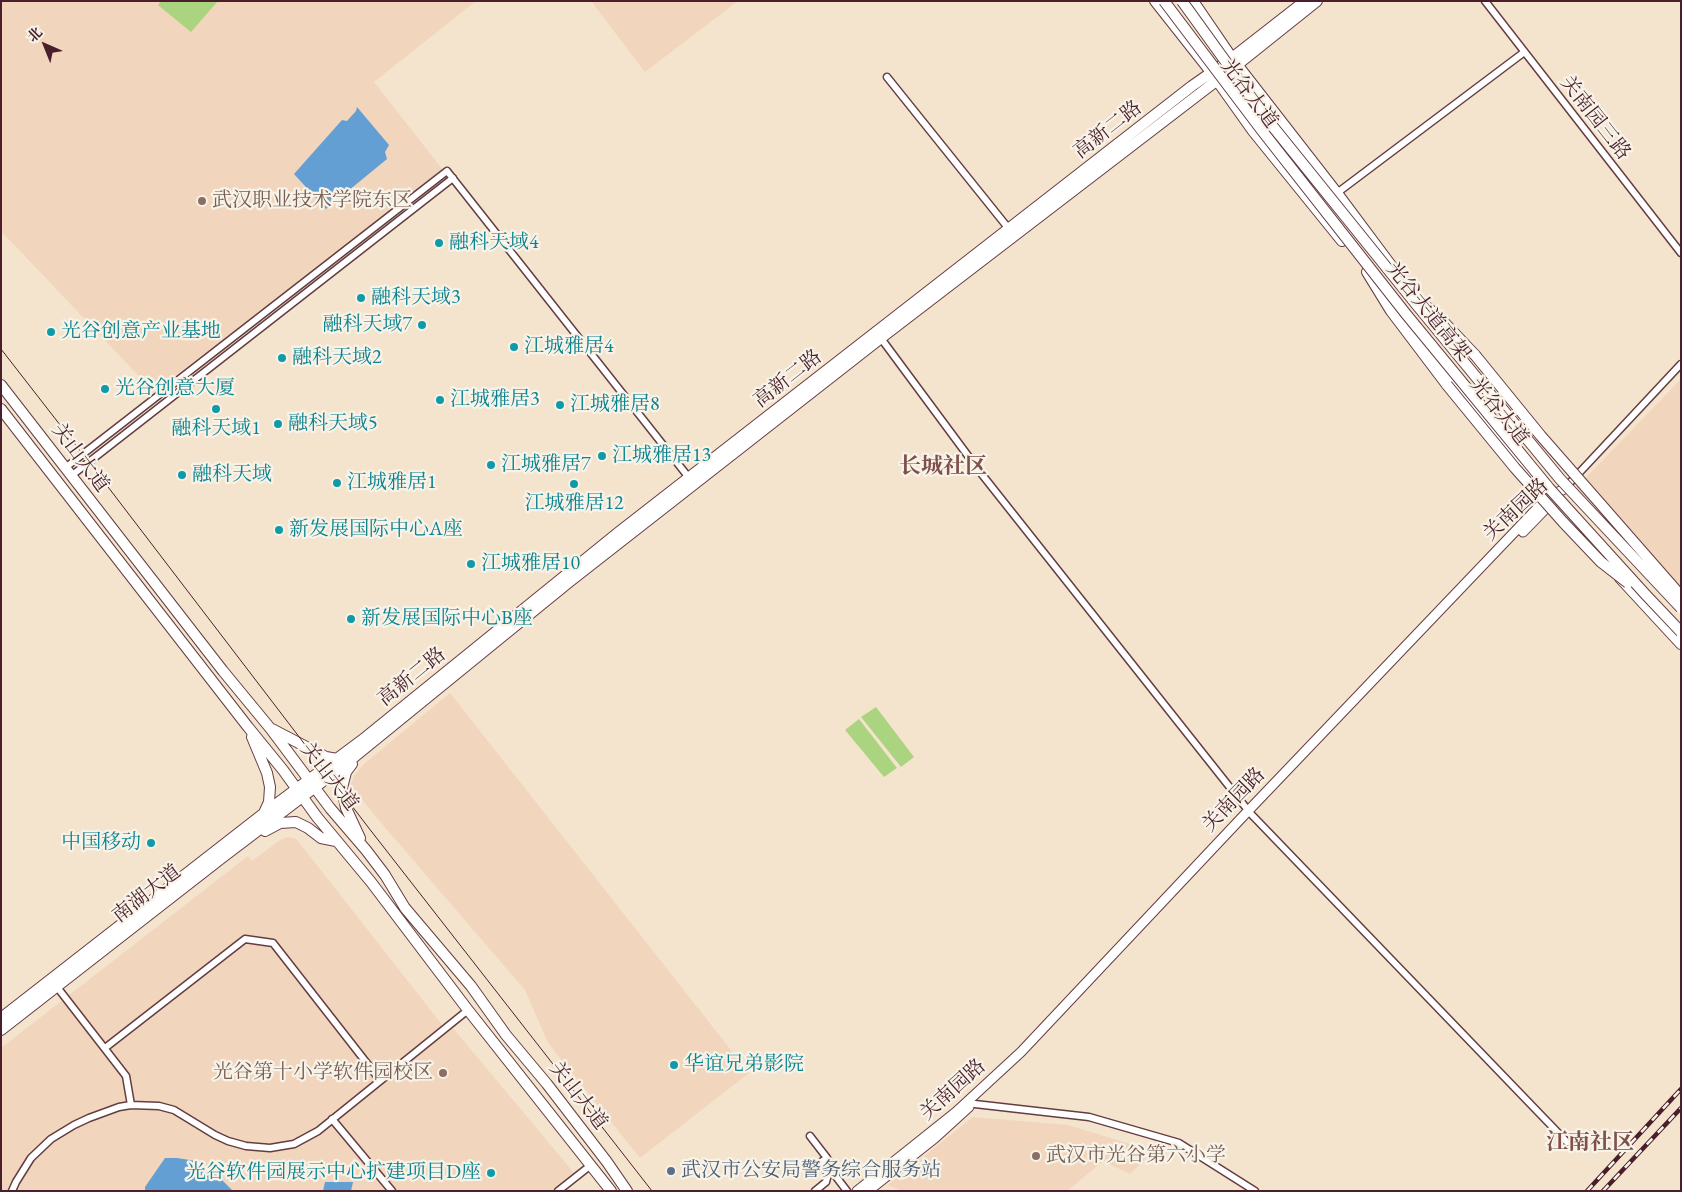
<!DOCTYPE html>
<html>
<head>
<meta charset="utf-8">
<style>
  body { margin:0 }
  #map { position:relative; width:1682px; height:1192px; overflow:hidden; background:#f5e4cd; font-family:"EB Garamond","Noto Serif SC",serif }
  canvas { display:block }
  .frame { position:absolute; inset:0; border:2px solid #4a1f2b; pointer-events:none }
  .north { position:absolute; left:20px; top:20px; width:50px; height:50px; -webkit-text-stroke:4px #f7f3e8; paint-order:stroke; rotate:316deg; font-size:14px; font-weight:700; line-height:20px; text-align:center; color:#4a1f2b }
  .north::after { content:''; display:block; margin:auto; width:18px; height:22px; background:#4a1f2b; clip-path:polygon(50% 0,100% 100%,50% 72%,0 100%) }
</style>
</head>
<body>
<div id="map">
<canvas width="1682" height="1192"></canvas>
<div class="frame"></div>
<div class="north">北</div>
</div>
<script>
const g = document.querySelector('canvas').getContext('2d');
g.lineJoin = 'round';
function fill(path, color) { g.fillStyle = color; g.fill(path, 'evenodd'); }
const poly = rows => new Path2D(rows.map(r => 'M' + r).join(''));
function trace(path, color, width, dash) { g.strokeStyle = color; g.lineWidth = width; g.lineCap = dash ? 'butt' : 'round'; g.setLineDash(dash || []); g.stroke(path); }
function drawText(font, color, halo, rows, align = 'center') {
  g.font = font + ' "EB Garamond","Noto Serif SC",serif'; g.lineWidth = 4.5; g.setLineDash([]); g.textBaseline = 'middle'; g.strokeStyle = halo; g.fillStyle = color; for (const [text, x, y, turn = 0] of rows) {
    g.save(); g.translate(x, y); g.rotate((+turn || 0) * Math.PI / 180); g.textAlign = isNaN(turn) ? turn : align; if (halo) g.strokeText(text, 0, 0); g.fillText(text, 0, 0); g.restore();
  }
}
fill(poly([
  [1,1,476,1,374,82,443,170,154,392,1,231],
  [591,1,738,1,645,72],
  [1681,379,1681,600,1574,490],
  [450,693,749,1073,640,1158,548,1043,525,990,376,817,351,785,354,776,364,764],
  [287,837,295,838,298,841,447,1031,452,1027,574,1173,564,1181,571,1191,1,1191,1,1048,248,856,252,861,280,840],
  [973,1117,1068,1125,1153,1151,1130,1174,1103,1161,1067,1191,902,1191,888,1185]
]), '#f1d5bd');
fill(poly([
  [161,1,218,1,191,32,158,5],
  [876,707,914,757,901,767,861,717],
  [859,719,897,768,884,777,845,730]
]), '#abd480');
fill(poly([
  [357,107,389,145,385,152,387,159,326,209,294,174,342,120,347,121,356,111],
  [165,1158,177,1158,196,1161,217,1175,233,1191,145,1191,145,1187],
  [325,1182,353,1182,351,1191,323,1191]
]), '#639fd3');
const minor = poly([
  [1485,1,1681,253],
  [887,77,1009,229],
  [1337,193,1523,53],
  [880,337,980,472,1251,814,1567,1142],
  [65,468,447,171,690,479],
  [71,476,453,178],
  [1565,488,1681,364],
  [57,987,126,1076,131,1105],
  [105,1048,245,939,273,943,380,1080],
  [966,1103,1089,1117,1179,1143,1255,1191],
  [332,1119,392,1191],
  [810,1136,827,1158,834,1174,847,1191],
  [12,1191,16,1182,31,1158,51,1139,74,1125,89,1118,119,1107,131,1105,159,1106,174,1110,215,1135,228,1141,246,1146,270,1148,294,1144,318,1131,468,1010],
  [558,1191,591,1165],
  [815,1191,826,1182,828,1174,821,1162,827,1158]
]);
const secondary = poly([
  [1523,532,1552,502],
  [857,1191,956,1112,1021,1052,1248,811,1546,499,1564,489],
  [868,1191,935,1138,969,1107]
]);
const primary = poly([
  [1155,1,1211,72,1253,131,1342,241],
  [1193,1,1232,58,1337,193,1399,276],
  [1390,301,1459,391,1528,476],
  [1,385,223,671,270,728,330,808,366,850,385,875,405,908,471,986,506,1035,547,1084,607,1162,627,1191],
  [1,409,248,727,283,770,317,817,371,882,468,1010,611,1191],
  [1620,578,1681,644],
  [272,729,316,752,326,757,337,759],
  [252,737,267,773,270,787,269,802,264,813],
  [352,764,346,772,342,788,346,808,360,838],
  [265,831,280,823,296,822,308,828,321,838,336,841],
  [1,1018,263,814,366,737,619,532,1192,86,1232,58,1305,1],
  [1,1030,223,857,343,766,569,582,881,338,1237,65,1317,1]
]);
const trunk = poly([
  [1367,272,1391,311,1447,385],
  [1415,297,1440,318,1475,355]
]);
trace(minor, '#643d43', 9);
trace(secondary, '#643d43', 11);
trace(primary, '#643d43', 12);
trace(trunk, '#643d43', 12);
trace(minor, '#fff', 6);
trace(secondary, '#fff', 9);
trace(primary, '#fff', 10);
trace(trunk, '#fff', 10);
trace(poly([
  [1,349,92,466,368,827,652,1191]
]), '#4a1f2b', 1);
const rail = poly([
  [1587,1191,1681,1089],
  [1603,1191,1681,1108]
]);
trace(rail, '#4a1f2b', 4.5);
trace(rail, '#f7f3e8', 2.5, [8]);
const trunkBridge = poly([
  [1164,1,1263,132,1406,314,1549,488,1646,595,1681,632],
  [1182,1,1270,123,1416,304,1560,479,1681,608],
  [1475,355,1541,436,1675,589,1681,598],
  [1447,385,1515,468,1563,522,1601,562,1628,583]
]);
trace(trunkBridge, '#643d43', 12, []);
trace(trunkBridge, '#fff', 10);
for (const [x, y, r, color] of [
  [202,201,5,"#8d6e63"],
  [439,243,5,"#0f9aa8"],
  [361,298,5,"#0f9aa8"],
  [422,325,5,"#0f9aa8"],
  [51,332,5,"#0f9aa8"],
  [514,347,5,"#0f9aa8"],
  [282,358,5,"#0f9aa8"],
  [105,389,5,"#0f9aa8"],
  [440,400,5,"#0f9aa8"],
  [560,405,5,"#0f9aa8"],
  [216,409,5,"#0f9aa8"],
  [278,424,5,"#0f9aa8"],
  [602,456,5,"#0f9aa8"],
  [491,465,5,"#0f9aa8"],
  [182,475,5,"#0f9aa8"],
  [337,483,5,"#0f9aa8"],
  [574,484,5,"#0f9aa8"],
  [279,530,5,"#0f9aa8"],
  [471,564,5,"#0f9aa8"],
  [351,619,5,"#0f9aa8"],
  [151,843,5,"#0f9aa8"],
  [674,1065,5,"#0f9aa8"],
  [443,1073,5,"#8d6e63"],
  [1036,1156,5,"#8d6e63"],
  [671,1171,5,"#5c6f8a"],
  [491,1173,5,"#0f9aa8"]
]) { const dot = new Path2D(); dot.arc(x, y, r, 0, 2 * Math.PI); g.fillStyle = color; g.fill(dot); trace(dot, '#f7f3e8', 2); }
drawText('20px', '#4a1f2b', '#f7f3e8', [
  ["光谷大道",1249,94,53],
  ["关南园三路",1595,118,52],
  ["高新二路",1108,130,-38],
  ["光谷大道高架",1428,312,51],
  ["高新二路",788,379,-38],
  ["光谷大道",1499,412,51],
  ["关山大道",80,458,53],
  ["关南园路",1516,510,-43],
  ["高新二路",412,677,-39],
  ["关山大道",329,777,52],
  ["关南园路",1234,800,-46],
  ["南湖大道",147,894,-38],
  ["关南园路",953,1090,-42],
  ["关山大道",578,1096,52]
]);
drawText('20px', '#785e54', '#f7f3e8', [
  ["武汉职业技术学院东区",212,201],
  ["光谷第十小学软件园校区",433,1073,"right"],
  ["武汉市光谷第六小学",1046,1156]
], 'left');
drawText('20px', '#0d838f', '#f7f3e8', [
  ["融科天域4",449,243],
  ["融科天域3",371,298],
  ["融科天域7",412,325,"right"],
  ["光谷创意产业基地",61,332],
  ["江城雅居4",524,347],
  ["融科天域2",292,358],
  ["光谷创意大厦",115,389],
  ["江城雅居3",450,400],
  ["江城雅居8",570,405],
  ["融科天域5",288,424],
  ["融科天域1",216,429,"center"],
  ["江城雅居13",612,456],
  ["江城雅居7",501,465],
  ["融科天域",192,475],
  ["江城雅居1",347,483],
  ["江城雅居12",574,504,"center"],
  ["新发展国际中心A座",289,530],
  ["江城雅居10",481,564],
  ["新发展国际中心B座",361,619],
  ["中国移动",141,843,"right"],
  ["华谊兄弟影院",684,1065],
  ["光谷软件园展示中心扩建项目D座",481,1173,"right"]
], 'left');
drawText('20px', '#4e5e75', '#f7f3e8', [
  ["武汉市公安局警务综合服务站",681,1171]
], 'left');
drawText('bold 22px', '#7f504a', '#f7f3e8', [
  ["长城社区",943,467],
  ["江南社区",1590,1143]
]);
</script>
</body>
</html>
